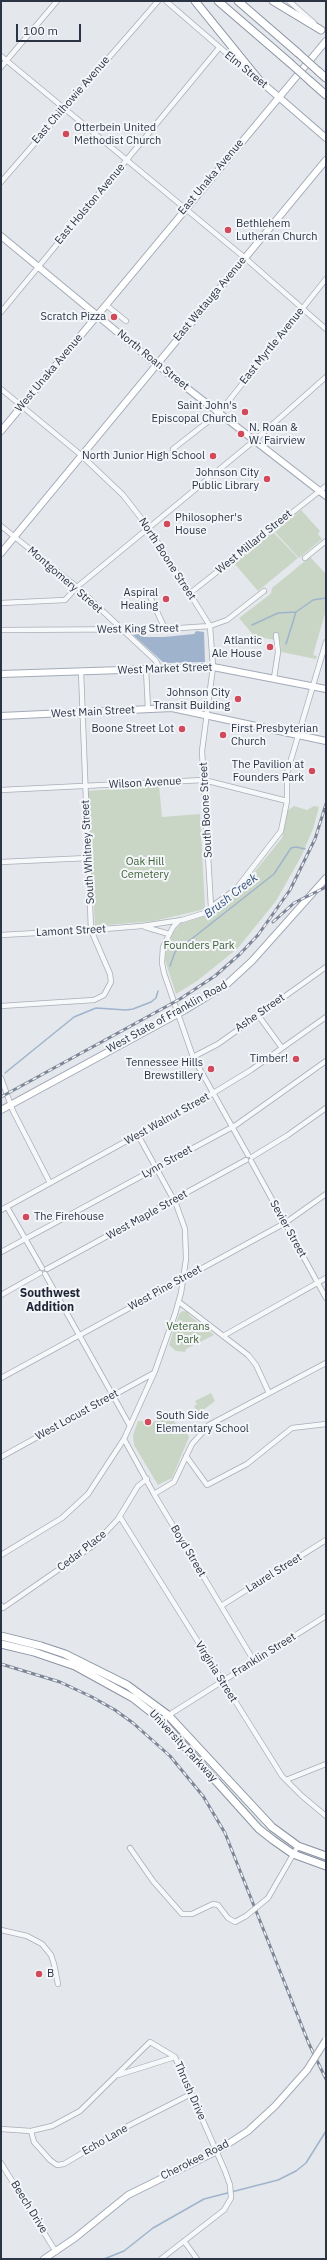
<!DOCTYPE html>
<html>
<head>
<meta charset="utf-8">
<style>
  body { margin:0 }
  #map { position:relative; width:327px; height:2260px; overflow:hidden; background:#e4e7ec; font-family:"IBM Plex Sans",sans-serif }
  canvas { display:block }
  .frame { position:absolute; inset:0; border:2px solid #2b3445; pointer-events:none }
  .scale { position:absolute; left:16px; top:24px; width:65px; height:18px; box-sizing:border-box; border:2px solid #2b3445; border-top:0; padding-left:5px; font-size:12px; line-height:14px; white-space:nowrap; color:#2b3445; -webkit-text-stroke:3px #f4f6f9; paint-order:stroke }
</style>
</head>
<body>
<div id="map">
<canvas width="327" height="2260"></canvas>
<div class="frame"></div>
<div class="scale">100 m</div>
</div>
<script>
const g = document.querySelector('canvas').getContext('2d');
g.lineJoin = 'round';
function fill(path, color) { g.fillStyle = color; g.fill(path, 'evenodd'); }
const poly = rows => new Path2D(rows.map(r => 'M' + r).join(''));
function trace(path, color, width, dash) { g.strokeStyle = color; g.lineWidth = width; g.lineCap = dash ? 'butt' : 'round'; g.setLineDash(dash || []); g.stroke(path); }
function drawText(font, color, halo, rows, align = 'center') {
  g.font = font + ' "IBM Plex Sans",sans-serif'; g.lineWidth = 4; g.setLineDash([]); g.textBaseline = 'middle'; g.strokeStyle = halo; g.fillStyle = color; for (const [text, x, y, turn = 0] of rows) {
    g.save(); g.translate(x, y); g.rotate((+turn || 0) * Math.PI / 180); g.textAlign = isNaN(turn) ? turn : align; if (halo) g.strokeText(text, 0, 0); g.fillText(text, 0, 0); g.restore();
  }
}
fill(poly([
  [301,510,320,531,318,534,322,539,299,558,275,532],
  [273,532,298,558,258,591,234,563],
  [310,557,326,574,326,610,313,655,317,656,316,659,281,652,280,641,254,636,239,618,268,596,271,593,272,588],
  [159,786,162,817,200,814,205,909,154,921,95,926,87,791],
  [294,806,307,810,314,806,319,807,313,829,302,855,276,901,238,948,197,981,176,994,165,960,167,947,173,933,180,924,208,915,239,891,282,838,288,810],
  [183,1311,188,1312,189,1315,214,1335,186,1349,185,1352,176,1351,169,1345,179,1314],
  [211,1393,215,1401,198,1414,194,1406,197,1404,195,1401],
  [166,1416,168,1421,173,1419,179,1430,184,1427,189,1437,172,1478,158,1485,134,1445,133,1435,138,1421,145,1421,147,1425]
]), '#c9d6c5');
fill(poly([
  [196,631,204,632,205,662,164,663,133,635,142,633,144,637,164,637,194,634]
]), '#9fb4cc');
trace(poly([
  [252,625,278,613,296,612],
  [286,644,296,612,313,600,326,598],
  [170,966,175,952,274,874,291,848,296,847,305,849],
  [5,1073,74,1017,96,1008,126,1010,133,1009,151,1002,156,998,158,991],
  [104,2259,124,2251,153,2228,204,2199,278,2180,296,2171,306,2163,326,2131]
]), '#9fb4cc', 1.5);
const minor = poly([
  [166,1,254,77],
  [289,1,314,23],
  [1,56,245,258,326,329],
  [1,67,57,1],
  [1,182,158,1],
  [106,305,126,321],
  [1,312,219,48],
  [1,389,81,455,123,495,148,527,210,626,213,667,202,751,211,907],
  [173,449,219,413,326,279],
  [1,526,77,587,156,661,160,669],
  [305,558,326,541],
  [148,592,165,629],
  [189,594,326,486],
  [1,603,65,600,77,587,255,440,326,377],
  [1,630,165,629,210,626,227,620,264,591],
  [146,669,148,709],
  [274,678,278,652,276,635],
  [1,790,204,780,287,801],
  [1,862,88,858],
  [180,920,173,927,163,947,162,963,164,973,193,1057,248,1155],
  [145,927,169,934],
  [1,935,91,930,142,926,182,920,208,912,211,907,236,889,281,831,287,801,287,773,326,642],
  [1,1006,94,1000,104,995,111,982,110,974,91,930,81,671],
  [258,1015,282,1048],
  [193,1057,218,1044,326,967],
  [1,1078,13,1111,50,1183],
  [252,1157,288,1135,326,1108],
  [251,1161,326,1298],
  [7,1207,42,1268],
  [1,1210,210,1095,251,1070,326,1017],
  [1,1252,236,1125,326,1061],
  [47,1269,246,1160],
  [45,1274,130,1426],
  [1,1295,40,1273],
  [179,1302,248,1355,256,1365,269,1393],
  [223,1336,326,1278],
  [1,1378,285,1223,326,1194],
  [124,1439,154,1494,254,1661],
  [186,1456,207,1485,247,1464,292,1428,326,1424],
  [1,1457,154,1373],
  [154,1494,174,1482,192,1444,209,1425,326,1363],
  [120,1517,282,1776,302,1796,326,1816],
  [1,1555,62,1518,88,1494,124,1439,155,1371,175,1314,181,1293,186,1259,185,1229,176,1204,138,1135],
  [1,1605,3,1608,94,1545,118,1519,138,1486,147,1479],
  [221,1606,326,1540],
  [161,1720,326,1616],
  [286,1780,326,1764],
  [130,1848,153,1881,182,1914,192,1914,213,1904,218,1905,228,1918,235,1922,246,1916],
  [268,1898,298,1846],
  [1,1930,27,1936,42,1944,51,1955,54,1964,58,1984],
  [118,2075,175,2057],
  [1,2129,31,2131,52,2126,80,2111,150,2042,175,2057,225,2171,230,2185,231,2198,224,2210,161,2259],
  [31,2131,34,2142,50,2160,57,2165,64,2164,126,2127,191,2094],
  [1,2163,56,2252],
  [184,2241,197,2259]
]);
const major = poly([
  [259,80,326,138],
  [1,236,156,364,326,496],
  [1,431,326,41],
  [1,553,326,160],
  [1,674,213,667,326,689],
  [1,716,172,708,326,741],
  [1,1110,185,1010,226,985,252,961,326,878],
  [44,2259,75,2238,128,2195,217,2151,248,2131,275,2106,307,2070]
]);
const highway = poly([
  [195,1,259,80],
  [218,1,290,63],
  [238,1,298,53],
  [273,1,321,30],
  [318,71,326,78],
  [310,81,326,95],
  [1,1636,41,1646,65,1654,127,1685,168,1715,272,1827,298,1846,326,1856],
  [1,1644,34,1652,75,1666,133,1698,161,1720,259,1829,273,1840,293,1854,326,1866]
]);
trace(minor, '#a9aeb7', 6);
trace(major, '#a3abb8', 8);
trace(highway, '#8b94a3', 9);
trace(minor, '#f7f8fa', 4.5);
trace(major, '#fff', 6);
trace(highway, '#fff', 7);
const rail = poly([
  [273,922,294,903,326,887],
  [1,1097,180,999,215,976,240,954,258,935,290,890,315,839,326,804],
  [1,1664,60,1682,92,1697,115,1710,133,1723,170,1756,203,1796,225,1833,309,2044,326,2079]
]);
trace(rail, '#7d8696', 3);
trace(rail, '#f4f6f9', 1.5, [4.5]);
const minorBridge = poly([
  [246,1916,268,1898]
]);
const majorBridge = poly([
  [307,2070,326,2040]
]);
const highwayBridge = poly([
  [298,53,318,71],
  [290,63,310,81]
]);
trace(minorBridge, '#a9aeb7', 6, []);
trace(majorBridge, '#a3abb8', 8, []);
trace(highwayBridge, '#8b94a3', 9, []);
trace(minorBridge, '#f7f8fa', 4.5);
trace(majorBridge, '#fff', 6);
trace(highwayBridge, '#fff', 7);
for (const [x, y, r, color] of [
  [66,134,4,"#d1495b"],
  [228,230,4,"#d1495b"],
  [114,317,4,"#d1495b"],
  [245,412,4,"#d1495b"],
  [241,434,4,"#d1495b"],
  [213,456,4,"#d1495b"],
  [267,479,4,"#d1495b"],
  [167,524,4,"#d1495b"],
  [166,599,4,"#d1495b"],
  [270,647,4,"#d1495b"],
  [238,699,4,"#d1495b"],
  [182,729,4,"#d1495b"],
  [223,735,4,"#d1495b"],
  [312,771,4,"#d1495b"],
  [296,1059,4,"#d1495b"],
  [211,1069,4,"#d1495b"],
  [26,1217,4,"#d1495b"],
  [148,1422,4,"#d1495b"],
  [39,1974,4,"#d1495b"]
]) { const dot = new Path2D(); dot.arc(x, y, r, 0, 2 * Math.PI); g.fillStyle = color; g.fill(dot); trace(dot, '#f4f6f9', 1.5); }
drawText('11px', '#2b3445', '#f4f6f9', [
  ["Elm Street",246,70,39],
  ["East Chilhowie Avenue",71,100,-49],
  ["East Unaka Avenue",211,177,-50],
  ["East Holston Avenue",90,204,-50],
  ["East Watauga Avenue",210,299,-50],
  ["East Myrtle Avenue",272,346,-51],
  ["North Roan Street",153,360,39],
  ["West Unaka Avenue",49,373,-50],
  ["West Millard Street",254,542,-39],
  ["North Boone Street",167,559,57],
  ["Montgomery Street",65,580,41],
  ["West King Street",138,629,-1],
  ["West Market Street",165,669,-2],
  ["West Main Street",93,712,-3],
  ["Wilson Avenue",145,783,-3],
  ["South Boone Street",206,810,-93],
  ["South Whitney Street",88,852,-93],
  ["Lamont Street",71,931,-3],
  ["Ashe Street",260,1013,-35],
  ["West State of Franklin Road",167,1017,-29],
  ["West Walnut Street",167,1119,-29],
  ["Lynn Street",167,1162,-29],
  ["West Maple Street",147,1215,-29],
  ["Sevier Street",288,1229,61],
  ["West Pine Street",165,1288,-29],
  ["West Locust Street",77,1415,-29],
  ["Cedar Place",82,1551,-38],
  ["Boyd Street",188,1551,59],
  ["Laurel Street",274,1573,-32],
  ["Franklin Street",264,1655,-32],
  ["Virginia Street",216,1672,58],
  ["University Parkway",183,1746,47],
  ["Thrush Drive",190,2091,66],
  ["Echo Lane",105,2140,-30],
  ["Cherokee Road",195,2160,-27],
  ["Beech Drive",29,2207,58]
]);
drawText('11px', '#2b3445', '#f4f6f9', [
  ["Otterbein United",74,128,"left"],
  ["Methodist Church",74,141,"left"],
  ["Bethlehem",236,224,"left"],
  ["Lutheran Church",236,237,"left"],
  ["Scratch Pizza",106,317],
  ["Saint John's",237,406],
  ["Episcopal Church",237,419],
  ["N. Roan &",249,428,"left"],
  ["W. Fairview",249,441,"left"],
  ["North Junior High School",205,456],
  ["Johnson City",259,473],
  ["Public Library",259,486],
  ["Philosopher's",175,518,"left"],
  ["House",175,531,"left"],
  ["Aspiral",158,593],
  ["Healing",158,606],
  ["Atlantic",262,641],
  ["Ale House",262,654],
  ["Johnson City",230,693],
  ["Transit Building",230,706],
  ["Boone Street Lot",174,729],
  ["First Presbyterian",231,729,"left"],
  ["Church",231,742,"left"],
  ["The Pavilion at",304,765],
  ["Founders Park",304,778],
  ["Timber!",288,1059],
  ["Tennessee Hills",203,1063],
  ["Brewstillery",203,1076],
  ["The Firehouse",34,1217,"left"],
  ["South Side",156,1416,"left"],
  ["Elementary School",156,1429,"left"],
  ["B",47,1974,"left"]
], 'right');
drawText('11px', '#3f6138', '#f4f6f9', [
  ["Oak Hill",145,862],
  ["Cemetery",145,875],
  ["Founders Park",199,946],
  ["Veterans",188,1327],
  ["Park",188,1340]
]);
drawText('italic 12px', '#34527a', '#f4f6f9', [
  ["Brush Creek",231,896,-38]
]);
drawText('bold 12px', '#1d2536', '#f4f6f9', [
  ["Southwest",50,1294],
  ["Addition",50,1308]
]);
</script>
</body>
</html>
